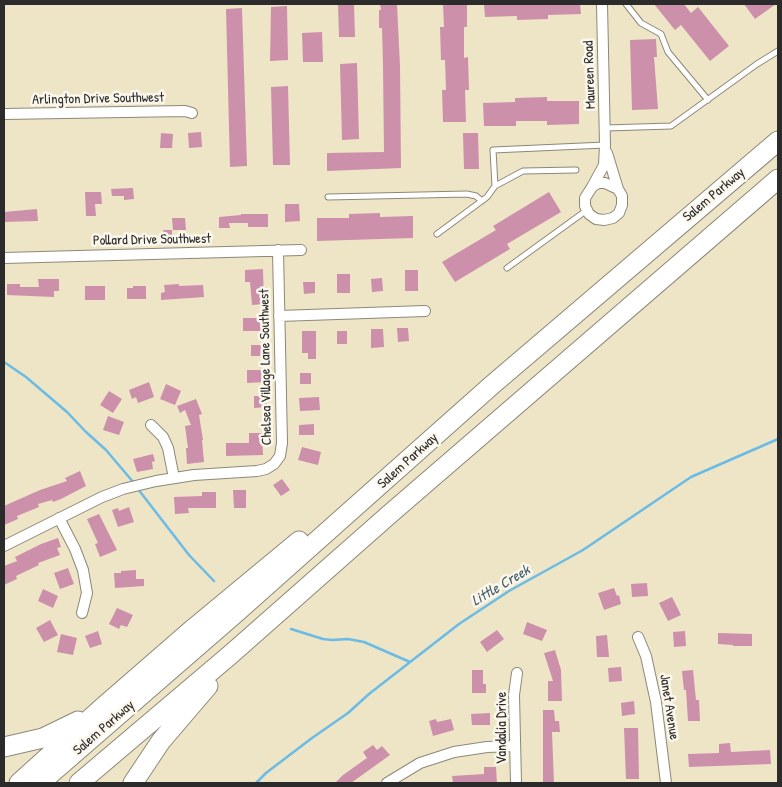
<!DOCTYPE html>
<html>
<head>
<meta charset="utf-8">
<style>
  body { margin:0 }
  #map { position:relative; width:782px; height:787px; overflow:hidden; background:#eee5c7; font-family:"Patrick Hand",sans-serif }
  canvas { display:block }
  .frame { position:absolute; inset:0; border:5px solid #2b2b2b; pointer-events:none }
</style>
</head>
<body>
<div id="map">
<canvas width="782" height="787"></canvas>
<div class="frame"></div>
</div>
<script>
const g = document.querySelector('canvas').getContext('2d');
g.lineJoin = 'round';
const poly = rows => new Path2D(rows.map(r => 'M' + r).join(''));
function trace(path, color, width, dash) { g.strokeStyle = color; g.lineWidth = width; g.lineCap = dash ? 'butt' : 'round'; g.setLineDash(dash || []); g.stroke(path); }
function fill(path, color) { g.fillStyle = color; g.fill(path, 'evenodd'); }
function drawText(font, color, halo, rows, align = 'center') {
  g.font = font + ' "Patrick Hand",sans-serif'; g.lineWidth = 5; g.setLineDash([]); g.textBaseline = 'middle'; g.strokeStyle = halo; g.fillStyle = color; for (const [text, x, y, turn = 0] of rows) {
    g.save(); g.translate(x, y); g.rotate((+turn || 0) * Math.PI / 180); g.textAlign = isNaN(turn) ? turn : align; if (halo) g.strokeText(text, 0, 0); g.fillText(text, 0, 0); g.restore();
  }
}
trace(poly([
  [4,362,26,377,67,412,86,432,106,450,134,483],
  [138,489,189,555,214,581],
  [291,629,323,639,332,640,348,639,364,642,410,662],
  [256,783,266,773,312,738,348,713,369,694,459,624,509,591,583,550,691,477,778,439]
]), '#6abbe5', 2.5);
fill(poly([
  [338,4,354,4,355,37,339,37],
  [380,4,397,4,400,66,401,168,327,171,327,153,384,152,383,66,382,28,379,28,379,10,381,10],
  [443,4,467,4,467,27,464,27,464,58,468,57,469,90,465,90,466,122,443,122,442,90,446,90,445,60,441,60,440,27,444,27],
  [484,4,580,4,581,14,548,15,548,19,517,20,517,16,485,17],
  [654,4,684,4,691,13,698,7,729,46,710,61,681,25,675,30],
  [744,4,776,4,755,19],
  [287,6,288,60,270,61,271,7],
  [242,8,247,166,230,167,226,9],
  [322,32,323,62,303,62,302,33],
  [656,39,657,57,654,57,658,109,632,110,630,40],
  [357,63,359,139,342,140,340,64],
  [288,86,290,165,273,165,271,87],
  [547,97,547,101,579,101,579,124,547,125,547,121,516,121,516,126,484,126,483,103,515,102,515,98],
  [201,132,202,147,189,148,188,133],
  [161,133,173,134,172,148,160,148],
  [463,133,478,133,479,169,464,169],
  [133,188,134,199,124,200,124,196,112,196,111,189],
  [85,192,101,192,102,204,95,204,96,216,86,216],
  [549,192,561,212,507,244,510,249,455,282,442,262,496,230,493,226],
  [285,204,299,204,300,221,285,222],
  [37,209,38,221,4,222,4,212],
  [380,213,380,217,413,216,413,238,317,241,317,218,349,218,349,214],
  [241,214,268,214,268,227,248,227,248,223,229,223,230,228,219,228,219,217,241,215],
  [172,218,185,218,186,230,173,230],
  [163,230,172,230,172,238,164,238],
  [263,269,264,304,252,305,250,282,245,282,245,270],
  [405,270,418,270,418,291,405,291],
  [337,274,350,274,350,293,337,293],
  [382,278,383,291,372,292,371,279],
  [38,279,59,279,59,291,54,291,54,297,7,295,7,284,20,284,20,287,39,287],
  [303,282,315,282,315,293,304,294],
  [179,284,179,286,203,285,204,297,161,300,161,293,165,292,164,285],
  [85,286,105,286,105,300,85,300],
  [133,286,146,286,146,299,127,299,127,288,133,288],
  [243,318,264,318,264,331,243,331],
  [397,328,408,328,409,341,398,342],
  [371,329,383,329,384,347,371,348],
  [302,331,316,331,316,359,308,359,308,353,302,353],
  [337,331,347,331,347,344,337,344],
  [251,345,265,345,265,356,251,356],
  [247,370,266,370,266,382,247,383],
  [300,373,311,373,311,384,300,384],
  [149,382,154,397,138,403,136,397,132,399,129,390],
  [166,384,181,391,175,405,160,399],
  [109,391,122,399,113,413,100,405],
  [254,396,267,396,267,407,254,408],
  [319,397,320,410,300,411,299,398],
  [196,399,202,414,199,415,203,440,202,440,204,462,187,464,186,448,188,448,185,426,191,425,185,410,180,413,177,406],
  [108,416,124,422,119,435,103,430],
  [314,424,314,435,299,435,299,425],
  [249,433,262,433,263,455,226,456,226,443,249,443],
  [302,447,321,452,318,465,298,460],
  [153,454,155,461,152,462,153,469,137,472,133,459],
  [80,471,86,486,61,499,53,502,52,500,38,504,39,507,17,516,18,519,4,525,4,506,40,490,67,481,65,478],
  [282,479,290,490,281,496,273,485],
  [233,490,246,490,246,508,234,508],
  [202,492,216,492,216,508,188,508,189,513,175,514,174,497,202,496],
  [129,507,134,522,118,527,112,510,118,508,119,511],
  [99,514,117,550,100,557,95,544,98,543,87,519],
  [58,538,61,547,57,548,60,555,38,563,39,565,16,576,17,579,4,585,4,566,17,561,15,557,41,544],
  [68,568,74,584,60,589,54,573],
  [136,570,136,579,144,579,144,586,115,588,114,573,121,573,121,571],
  [647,583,648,596,632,597,631,584],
  [614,588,617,596,619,595,621,604,604,610,598,593],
  [43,589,58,596,53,608,38,601],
  [672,597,681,615,668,621,659,603],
  [117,608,133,615,127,627,121,625,119,629,109,624],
  [50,620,58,635,44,642,36,628],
  [527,622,547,630,542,641,523,634],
  [497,630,504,639,487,652,480,642],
  [98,631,102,644,90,648,85,636],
  [685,631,686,646,674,647,673,632],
  [718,633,752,634,752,646,733,646,733,645,718,644],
  [61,634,77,638,73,655,57,652],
  [607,635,609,657,597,657,596,636],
  [555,650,561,670,562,701,548,701,548,681,553,681,544,653],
  [621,667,622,681,609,682,608,668],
  [472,670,483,670,483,684,486,684,486,693,472,693],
  [693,670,696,700,699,700,700,721,688,721,686,690,684,690,682,671],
  [634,701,635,714,622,716,621,703],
  [543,710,554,710,555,721,559,721,560,732,552,732,554,783,543,783],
  [490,713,490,725,472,725,471,714],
  [436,719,437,722,451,719,454,730,433,736,429,721],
  [624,728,638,728,639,779,626,779],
  [730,743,731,752,770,750,771,764,689,767,688,754,719,753,719,744],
  [373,745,377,750,382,746,390,755,351,783,335,783,343,775,367,758,363,752],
  [484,767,496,767,497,783,453,783,452,776,484,774]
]), '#cc90ab');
const lane = poly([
  [626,4,641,23,661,34,668,52,708,100],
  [606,128,671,126,757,64,778,51],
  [495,186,523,171,576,170],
  [328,197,467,194,476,196,482,201],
  [437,234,487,197,495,186,493,150,605,145],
  [507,268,587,210]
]);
const street = poly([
  [4,114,185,111,192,113],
  [607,153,618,189,622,196,622,205,619,213,613,218,604,220,596,219,589,214,585,206,585,198,592,187,598,183,605,183,618,189],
  [592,187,604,165,605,145,602,4],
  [4,258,301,250],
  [279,316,425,311],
  [151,425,163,437,168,448,174,478],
  [59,518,75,549,83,570,87,593,82,613],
  [4,546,102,497,123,489,156,481,194,475,257,471,266,469,274,464,280,456,282,443,278,250],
  [638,637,646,656,656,702,666,783],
  [387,783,420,763,454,752,487,747,515,746],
  [516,783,514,695,517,673]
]);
const highway = poly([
  [4,747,43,738,78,721],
  [19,783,103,707,194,628,299,541],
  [40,783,238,611,492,385,778,141],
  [79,783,230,655,391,513,778,179],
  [133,783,161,741,208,686]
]);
trace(lane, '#8c8879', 7);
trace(street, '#8c8879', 12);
trace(highway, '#8c8879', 21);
trace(lane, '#fff', 5);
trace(street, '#fff', 10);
trace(highway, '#fff', 19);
drawText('14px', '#2b2b2b', '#fbf7ec', [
  ["Maureen Road",590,75,-92],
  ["Arlington Drive Southwest",98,99,-1],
  ["Salem Parkway",714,195,-40],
  ["Pollard Drive Southwest",152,240,-1],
  ["Chelsea Village Lane Southwest",266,367,-91],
  ["Salem Parkway",408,461,-42],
  ["Janet Avenue",669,707,81],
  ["Salem Parkway",104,728,-41],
  ["Vandalia Drive",502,728,-90]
]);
drawText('italic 15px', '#415d6c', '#fbf7ec', [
  ["Little Creek",501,586,-31]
]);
</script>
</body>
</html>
